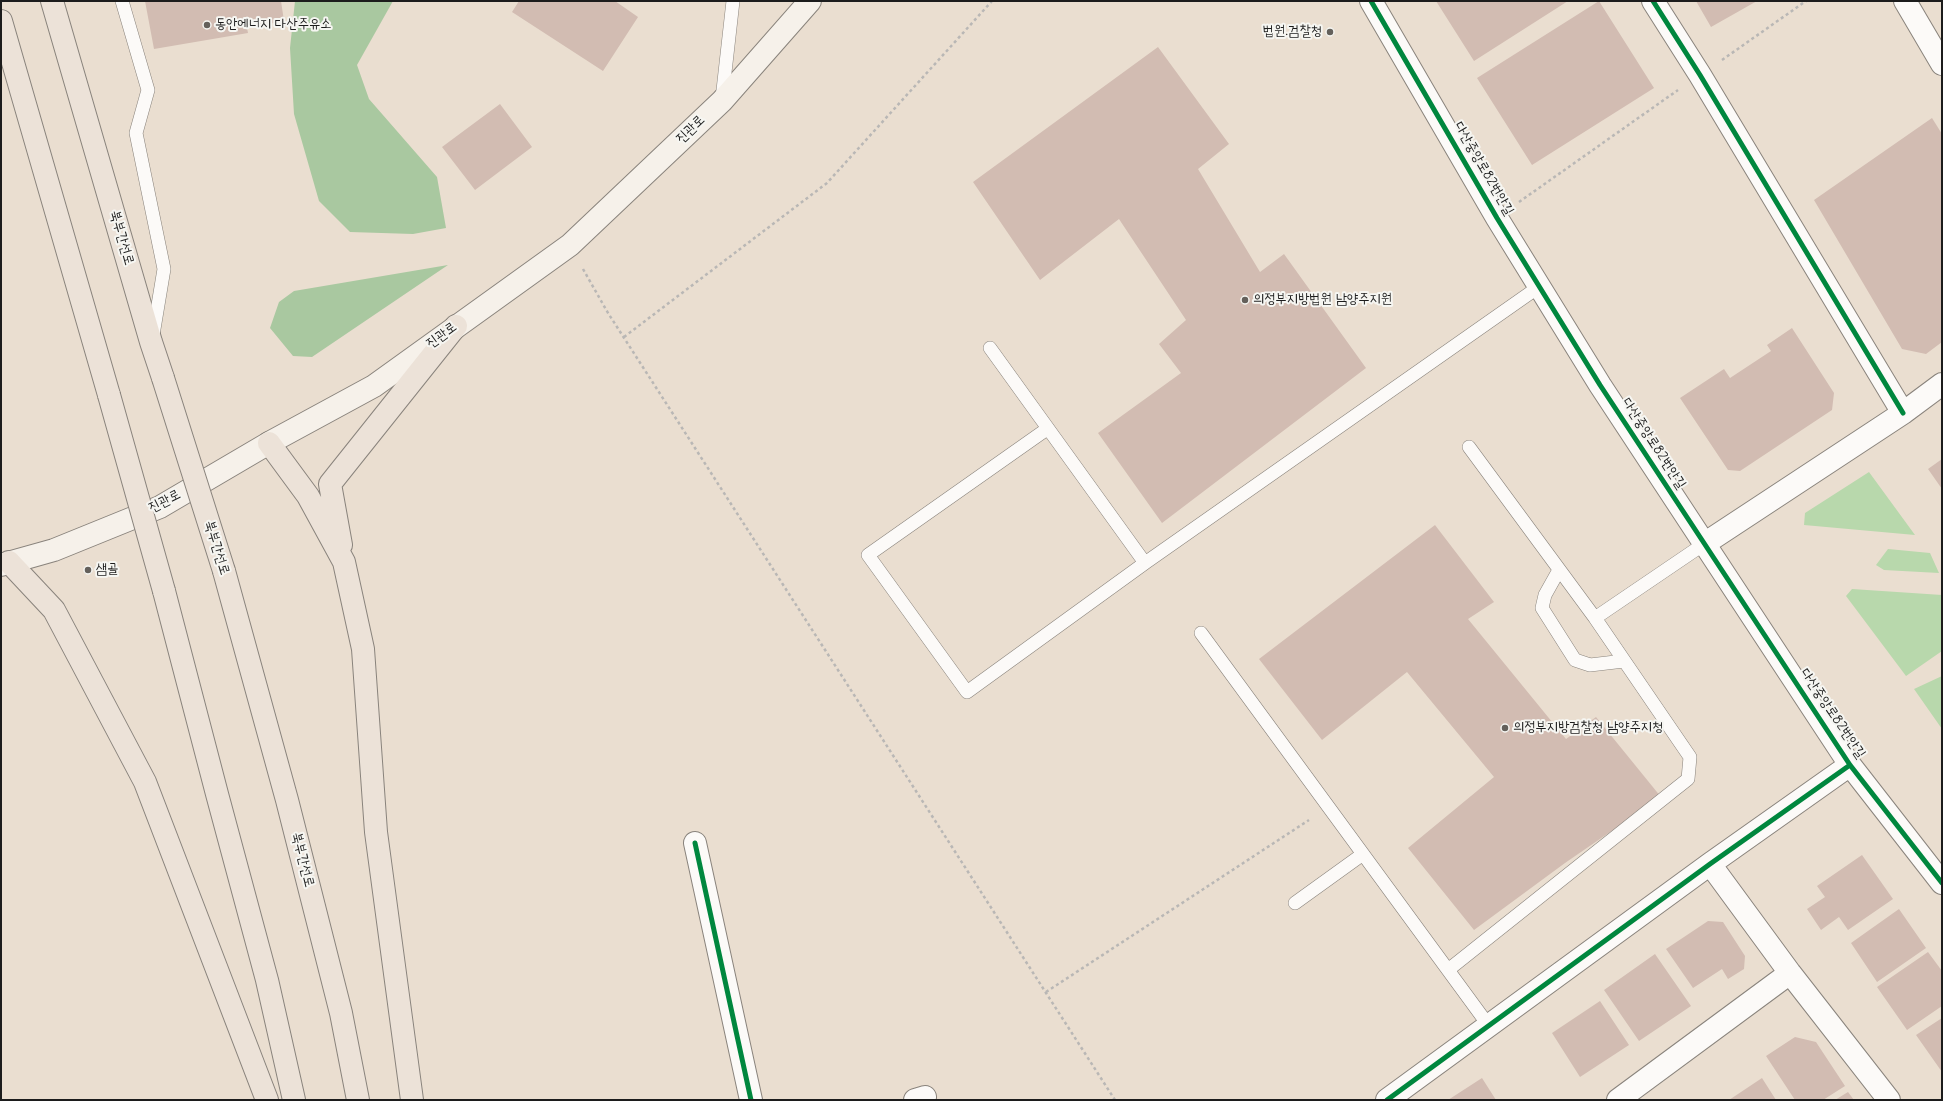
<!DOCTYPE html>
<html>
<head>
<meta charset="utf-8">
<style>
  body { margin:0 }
  #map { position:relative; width:1943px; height:1101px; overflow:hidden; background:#eaded0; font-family:Mynerve,sans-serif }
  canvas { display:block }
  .frame { position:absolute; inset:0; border:2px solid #1c1c1c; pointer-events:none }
</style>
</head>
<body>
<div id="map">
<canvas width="1943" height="1101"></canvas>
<div class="frame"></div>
</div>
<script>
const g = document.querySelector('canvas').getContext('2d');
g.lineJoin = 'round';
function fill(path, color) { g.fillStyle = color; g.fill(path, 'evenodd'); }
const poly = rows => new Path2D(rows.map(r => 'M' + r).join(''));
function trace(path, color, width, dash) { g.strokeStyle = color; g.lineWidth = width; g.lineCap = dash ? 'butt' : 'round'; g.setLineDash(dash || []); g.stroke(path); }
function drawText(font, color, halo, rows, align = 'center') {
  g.font = font + ' Mynerve,"Poor Story",sans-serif'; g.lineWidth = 4; g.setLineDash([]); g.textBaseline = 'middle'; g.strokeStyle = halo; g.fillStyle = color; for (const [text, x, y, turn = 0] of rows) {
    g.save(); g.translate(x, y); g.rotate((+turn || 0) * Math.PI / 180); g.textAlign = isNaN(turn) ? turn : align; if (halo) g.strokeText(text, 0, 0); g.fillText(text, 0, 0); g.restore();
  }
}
fill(poly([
  [1869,472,1915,535,1804,525,1805,513],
  [1888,549,1930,553,1939,573,1884,570,1876,565],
  [1852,589,1942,595,1942,651,1906,676,1846,596],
  [1942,676,1942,729,1914,689]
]), '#b8d8ac');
fill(poly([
  [295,1,393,1,357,65,369,99,437,177,446,228,413,234,350,232,319,201,294,114,290,48],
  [448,265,312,357,293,356,270,328,279,302,294,291]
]), '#a9c8a0');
fill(poly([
  [145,1,281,1,284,21,247,28,248,33,154,49],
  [519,1,615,1,638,17,603,71,512,12],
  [1436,1,1568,1,1474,61],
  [1599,1,1654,88,1532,165,1477,78],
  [1696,1,1757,1,1711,27],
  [1158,47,1229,144,1198,169,1260,272,1284,254,1366,368,1162,523,1098,433,1181,373,1159,344,1186,320,1119,219,1040,280,973,182],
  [500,104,532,147,475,190,442,147],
  [1932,118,1942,134,1942,342,1926,354,1902,349,1814,200],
  [1792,328,1834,393,1832,410,1740,471,1728,470,1680,398,1724,369,1730,378,1771,351,1767,345],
  [1942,459,1942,489,1928,469],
  [1435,525,1494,602,1468,619,1566,739,1596,717,1661,797,1565,863,1474,930,1408,848,1494,777,1407,672,1322,740,1259,659],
  [1862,855,1893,899,1848,930,1839,917,1821,930,1807,909,1825,897,1817,886],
  [1899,909,1926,948,1877,982,1851,943],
  [1708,921,1723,922,1745,956,1744,969,1728,979,1722,969,1693,988,1666,949],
  [1928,952,1942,971,1942,1006,1907,1030,1877,987],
  [1655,954,1691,1006,1639,1041,1604,990],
  [1600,1001,1629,1045,1580,1077,1552,1033],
  [1942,1018,1942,1072,1916,1035],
  [1795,1037,1816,1042,1845,1086,1823,1100,1795,1100,1766,1056],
  [1482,1078,1496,1100,1448,1100],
  [1762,1078,1776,1100,1729,1100],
  [1848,1092,1854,1100,1835,1100]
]), '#d2bcb2');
const lane = poly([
  [122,1,148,90,136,133,164,269,153,335],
  [722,99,733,1],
  [990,348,1145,563,1540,286],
  [1047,429,868,555,967,692,1145,563],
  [1559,570,1545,595,1542,608,1575,660,1590,665,1624,661],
  [1595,618,1704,544],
  [1201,633,1489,1026],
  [1295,903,1363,854],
  [1448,970,1688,779,1690,757,1595,618,1469,447]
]);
const street = poly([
  [1371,1,1497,218,1600,385,1850,765,1942,883],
  [1653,1,1700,75,1903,413],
  [1905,1,1942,64],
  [1704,544,1903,413,1942,384],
  [695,843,751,1100],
  [1710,864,1790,973,1889,1100],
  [915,1100,925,1097],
  [1387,1100,1710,864,1850,765],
  [1618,1100,1790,973]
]);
const secondary = poly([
  [1,565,54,550,160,507,269,443,374,386,570,245,722,101,810,1]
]);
const highway = poly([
  [52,1,151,342,163,378],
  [1,21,109,395],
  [269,443,308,496,344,562,363,649,376,832,412,1100],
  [341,545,330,484,456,326],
  [9,562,54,610,145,782,267,1100],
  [224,571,287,800,341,1013,358,1100],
  [164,591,217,794,267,980,294,1100]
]);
trace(lane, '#89837c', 14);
trace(street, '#89837c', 24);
trace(secondary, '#89837c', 24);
trace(highway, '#89837c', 24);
trace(poly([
  [1722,60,1806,1],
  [1519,202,1678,90],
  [583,269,608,313,1115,1100],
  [624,337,827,183,992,1],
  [1046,992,1309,820]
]), '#b9b7b5', 2.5, [3, 3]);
trace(lane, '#fcfaf8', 13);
trace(street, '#fcfaf8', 22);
trace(secondary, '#f6f1ea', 22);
trace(highway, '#ece2d8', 22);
const highwayBridge = poly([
  [163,378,224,571],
  [109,395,164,591]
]);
trace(highwayBridge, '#89837c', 24, []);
trace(highwayBridge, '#ece2d8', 22);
trace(poly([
  [1371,1,1497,218,1600,385,1850,765,1942,883],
  [1653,1,1700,75,1903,413],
  [695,843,751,1100],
  [1387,1100,1710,864,1850,765]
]), '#00873e', 5);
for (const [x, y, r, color] of [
  [207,25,4,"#64605b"],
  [1330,32,4,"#64605b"],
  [1245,300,4,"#64605b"],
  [88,570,4,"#64605b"],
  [1505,728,4,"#64605b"]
]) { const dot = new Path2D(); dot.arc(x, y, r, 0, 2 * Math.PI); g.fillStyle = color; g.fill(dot); trace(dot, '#f6f6f2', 1.5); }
drawText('14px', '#1c1c1c', '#f6f6f2', [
  ["동안에너지 다산주유소",215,25],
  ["법원.검찰청",1322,32,"right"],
  ["의정부지방법원 남양주지원",1253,300],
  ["샘골",96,570],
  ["의정부지방검찰청 남양주지청",1513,728]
], 'left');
drawText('14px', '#1c1c1c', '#f6f6f2', [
  ["진관로",691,130,-44],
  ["다산중앙로82번안길",1483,169,60],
  ["북부간선로",121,238,74],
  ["진관로",442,336,-36],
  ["다산중앙로82번안길",1653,444,57],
  ["진관로",165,502,-27],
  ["북부간선로",216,548,73],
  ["다산중앙로82번안길",1832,714,56],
  ["북부간선로",302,860,76]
]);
</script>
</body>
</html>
